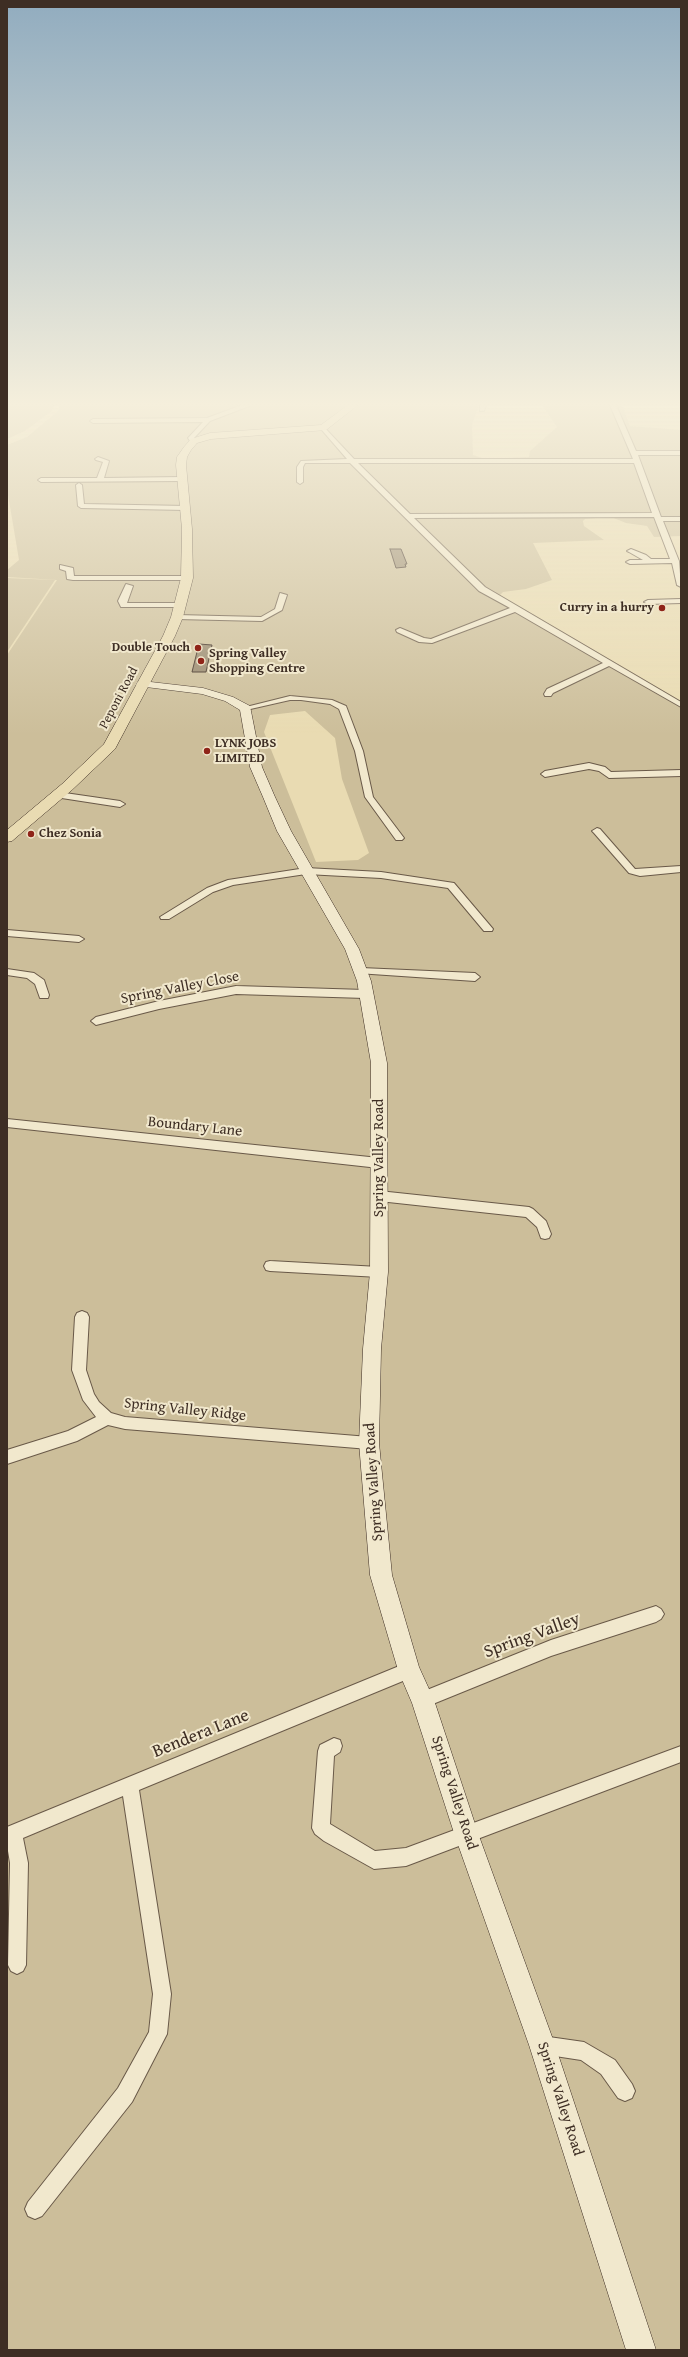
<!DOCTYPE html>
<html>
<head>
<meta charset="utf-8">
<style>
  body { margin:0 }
  #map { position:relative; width:688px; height:2357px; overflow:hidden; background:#e9dbb2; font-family:"Gentium Book Plus",serif }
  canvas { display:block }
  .frame { position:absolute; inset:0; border:8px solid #3e2e24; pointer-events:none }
</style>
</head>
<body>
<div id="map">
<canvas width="688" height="2357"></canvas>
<div class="frame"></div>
</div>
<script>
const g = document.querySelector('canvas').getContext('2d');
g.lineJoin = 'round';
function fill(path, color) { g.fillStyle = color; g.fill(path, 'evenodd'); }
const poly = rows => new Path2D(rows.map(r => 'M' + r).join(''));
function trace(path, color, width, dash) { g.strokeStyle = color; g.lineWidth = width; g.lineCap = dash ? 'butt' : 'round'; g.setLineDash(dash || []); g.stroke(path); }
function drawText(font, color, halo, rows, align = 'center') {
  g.font = font + ' "Gentium Book Plus",serif'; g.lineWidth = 4; g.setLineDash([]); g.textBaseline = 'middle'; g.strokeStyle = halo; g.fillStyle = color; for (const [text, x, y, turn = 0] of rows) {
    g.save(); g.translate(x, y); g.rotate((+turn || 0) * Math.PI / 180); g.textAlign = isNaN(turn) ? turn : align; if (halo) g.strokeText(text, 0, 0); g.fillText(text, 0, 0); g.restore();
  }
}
fill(poly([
  [7,405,54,405,52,411,25,431,7,439],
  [60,405,479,405,472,425,473,455,485,459,529,457,530,451,557,427,542,405,622,405,630,426,681,430,681,536,654,537,647,526,626,523,611,517,585,519,583,521,584,526,604,540,533,543,552,580,526,589,503,592,500,595,681,701,681,2350,7,2350,7,655,57,580,7,577,7,570,19,560,7,489,7,445,27,437,58,411],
  [305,711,335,738,342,779,369,853,358,860,316,862,264,732,270,715],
  [7,578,55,580,7,652]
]), '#ccbe9a');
const building = poly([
  [390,549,401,549,407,564,405,564,406,567,396,568,390,549],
  [199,644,212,645,206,672,192,672,199,644]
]);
fill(building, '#97886e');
trace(building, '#3e2e24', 1);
const street = poly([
  [242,405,252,405,210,421,194,438,195,442,192,444,188,438,203,422,93,423,90,421,93,419,207,418,242,405],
  [480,405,486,405,484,411,480,411,480,405],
  [610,405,616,405,636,451,681,451,681,455,638,455,661,517,681,517,681,521,663,521,679,561,681,587,677,585,672,563,630,564,626,562,630,560,643,560,629,552,627,551,631,549,646,555,651,559,670,559,654,517,414,518,485,587,681,702,681,707,609,666,553,693,551,696,545,696,544,694,547,689,603,663,515,612,432,643,419,642,397,632,396,630,400,628,424,638,431,639,510,608,479,591,350,463,305,463,303,467,303,482,300,484,297,482,297,467,301,461,347,459,321,429,323,426,354,459,633,459,610,405],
  [358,463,634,463,652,513,410,514,358,463],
  [98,457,109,461,104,478,183,477,186,479,183,481,41,482,38,480,41,478,97,478,103,462,96,460,95,459,98,457],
  [79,483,82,485,84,504,186,506,189,508,186,510,81,508,78,506,76,485,79,483],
  [60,565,73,568,74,576,187,576,191,578,187,580,73,580,67,579,66,571,60,569,60,565],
  [126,584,133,586,127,603,181,603,185,605,181,607,121,607,118,601,126,584],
  [280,593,287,595,282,610,262,621,177,619,173,617,177,615,261,617,275,609,280,593],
  [681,599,681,603,648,604,644,602,648,600,681,599],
  [290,696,332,700,346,706,363,751,373,797,404,838,402,840,396,840,365,797,355,751,339,709,330,704,301,700,290,700,246,710,242,708,290,696],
  [589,763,605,767,611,772,681,770,681,776,609,778,599,771,589,769,545,777,541,774,545,771,589,763],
  [58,792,120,801,125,804,120,807,55,797,54,795,58,792],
  [597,828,600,829,635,869,681,866,681,872,640,876,629,873,594,833,592,831,597,828],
  [306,868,381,872,454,883,493,929,492,931,484,931,448,888,381,878,306,874,233,885,213,892,169,919,161,919,160,917,207,888,228,880,306,868],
  [7,930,79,936,84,939,79,942,7,936,7,930],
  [361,968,475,973,480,977,475,981,357,973,356,971,361,968],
  [7,969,34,973,44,980,49,995,48,998,40,998,35,984,27,978,7,975,7,969],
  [236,986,365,990,370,994,365,998,236,994,159,1009,96,1025,91,1021,96,1017,159,1001,236,986],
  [7,1119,379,1158,385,1163,379,1168,7,1127,7,1119],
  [379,1191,529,1207,533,1209,546,1221,551,1234,549,1238,545,1239,541,1238,537,1227,526,1217,379,1201,375,1199,373,1196,375,1193,379,1191],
  [270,1261,379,1267,384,1268,385,1272,384,1276,379,1277,270,1271,266,1270,264,1266,266,1262,270,1261],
  [82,1311,87,1313,89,1317,86,1370,94,1394,99,1402,111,1413,125,1417,369,1437,374,1438,376,1443,374,1448,369,1449,125,1429,108,1425,77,1441,7,1464,7,1450,68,1431,96,1417,83,1400,72,1370,75,1317,77,1313,82,1311],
  [656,1606,661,1609,664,1614,661,1619,656,1622,551,1656,423,1708,417,1706,415,1700,417,1694,551,1640,656,1606],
  [409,1662,415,1664,417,1670,415,1676,139,1790,171,1994,167,2034,132,2102,42,2216,35,2219,28,2216,25,2209,28,2202,118,2088,149,2032,153,1994,123,1796,23,1838,28,1863,26,1965,23,1971,17,1974,11,1971,8,1965,10,1863,7,1845,7,1827,409,1662],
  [334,1738,340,1740,342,1746,340,1752,334,1756,330,1824,375,1851,406,1848,681,1746,681,1762,406,1866,374,1869,324,1841,315,1834,312,1828,318,1751,320,1745,334,1738],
  [542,2036,584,2042,615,2060,632,2084,635,2091,632,2098,625,2101,618,2098,601,2074,581,2060,542,2054,535,2052,533,2045,535,2038,542,2036]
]);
const secondary = poly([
  [142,681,203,688,233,697,250,706,262,767,275,797,291,831,359,949,371,981,387,1063,388,1272,381,1349,379,1443,392,1575,419,1667,434,1700,479,1836,555,2045,656,2350,626,2350,529,2045,455,1836,412,1703,398,1670,370,1575,359,1443,363,1349,370,1272,371,1063,357,981,345,949,277,831,263,797,250,767,240,710,225,701,202,694,138,686,136,684,138,682,142,681]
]);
const primary = poly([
  [348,405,358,405,326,430,211,439,197,443,191,450,187,457,186,465,192,529,193,578,183,617,175,636,115,749,72,790,12,841,7,842,7,830,62,784,104,744,163,636,171,617,181,578,182,529,176,465,177,457,184,447,191,439,210,433,321,425,348,405]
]);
trace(street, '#695948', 2);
trace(secondary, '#3e2e24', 1);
trace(primary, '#3e2e24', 1);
fill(street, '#f1e8cd');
fill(secondary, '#f1e8cd');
fill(primary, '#e9dbb2');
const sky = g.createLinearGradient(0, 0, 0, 735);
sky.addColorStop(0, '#91acbf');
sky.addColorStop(0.55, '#f5efdc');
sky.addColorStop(1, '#f5efdc00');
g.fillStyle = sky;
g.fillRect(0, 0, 688, 735);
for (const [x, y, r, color] of [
  [662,608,4,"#8f2418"],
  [198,648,4,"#8f2418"],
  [201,661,4,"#8f2418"],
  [207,751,4,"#8f2418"],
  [31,834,4,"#8f2418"]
]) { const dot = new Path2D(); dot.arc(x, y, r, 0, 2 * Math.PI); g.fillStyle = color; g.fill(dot); trace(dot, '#f1e8cd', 1.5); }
drawText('bold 13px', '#3e2e24', '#f1e8cd', [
  ["Curry in a hurry",654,608,"right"],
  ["Double Touch",190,648,"right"],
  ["Spring Valley",209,654],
  ["Shopping Centre",209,669],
  ["LYNK JOBS",215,744],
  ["LIMITED",215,759],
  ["Chez Sonia",39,834]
], 'left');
drawText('13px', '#3e2e24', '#f1e8cd', [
  ["Peponi Road",119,698,-62]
]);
drawText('15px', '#3e2e24', '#f1e8cd', [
  ["Spring Valley Close",180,988,-11],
  ["Boundary Lane",195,1127,6],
  ["Spring Valley Road",379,1158,-90],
  ["Spring Valley Ridge",185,1410,6],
  ["Spring Valley Road",374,1482,-94],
  ["Spring Valley Road",454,1793,72],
  ["Spring Valley Road",560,2099,72]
]);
drawText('18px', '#3e2e24', '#f1e8cd', [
  ["Spring Valley",532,1636,-20],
  ["Bendera Lane",201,1734,-22]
]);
</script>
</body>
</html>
